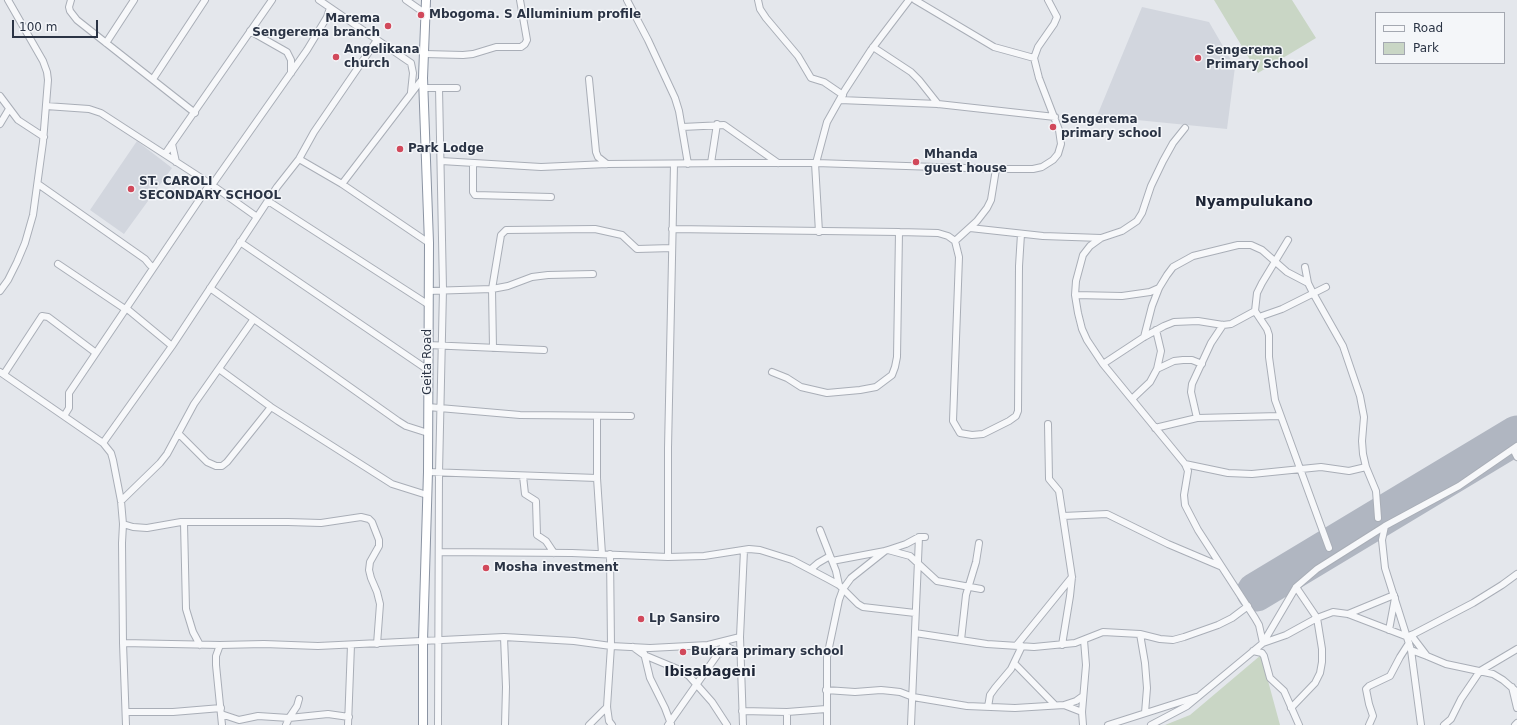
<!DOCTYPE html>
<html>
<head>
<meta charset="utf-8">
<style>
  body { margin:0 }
  #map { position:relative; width:1517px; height:725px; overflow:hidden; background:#e4e7ec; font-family:"DejaVu Sans",sans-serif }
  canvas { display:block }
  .legend { position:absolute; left:1375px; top:12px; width:130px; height:52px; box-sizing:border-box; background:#f4f6f9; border:1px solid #a4a8b1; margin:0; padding:5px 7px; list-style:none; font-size:12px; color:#2b3445 }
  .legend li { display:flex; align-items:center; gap:8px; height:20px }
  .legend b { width:20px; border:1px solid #a4a8b1 }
  .scale { position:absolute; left:12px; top:20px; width:86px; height:18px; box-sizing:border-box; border:2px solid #2b3445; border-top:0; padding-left:5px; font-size:12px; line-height:14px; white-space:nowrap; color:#2b3445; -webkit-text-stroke:3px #f4f6f9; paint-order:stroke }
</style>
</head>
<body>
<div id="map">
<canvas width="1517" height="725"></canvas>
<ul class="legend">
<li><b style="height:5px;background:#f7f8fa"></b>Road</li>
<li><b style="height:11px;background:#c9d6c5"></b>Park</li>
</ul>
<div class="scale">100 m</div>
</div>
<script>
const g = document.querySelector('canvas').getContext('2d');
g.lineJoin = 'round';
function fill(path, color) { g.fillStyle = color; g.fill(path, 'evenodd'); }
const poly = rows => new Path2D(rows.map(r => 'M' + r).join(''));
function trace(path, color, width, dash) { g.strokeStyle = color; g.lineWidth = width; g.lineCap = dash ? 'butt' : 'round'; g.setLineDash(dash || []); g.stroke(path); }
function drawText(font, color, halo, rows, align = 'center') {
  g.font = font + ' "DejaVu Sans",sans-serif'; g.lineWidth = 3; g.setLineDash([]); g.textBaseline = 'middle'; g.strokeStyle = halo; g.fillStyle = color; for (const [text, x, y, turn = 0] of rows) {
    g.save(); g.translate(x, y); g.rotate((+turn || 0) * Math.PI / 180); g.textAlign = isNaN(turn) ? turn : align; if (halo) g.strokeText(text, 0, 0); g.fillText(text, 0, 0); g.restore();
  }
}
fill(poly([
  [1142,7,1209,22,1235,67,1227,129,1097,116],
  [137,141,172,168,124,234,90,210],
  [1517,425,1517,439,1248,601,1243,590]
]), '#d2d6de');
fill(poly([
  [1214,0,1292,0,1316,38,1258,73],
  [1261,655,1280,725,1165,725,1190,715]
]), '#c9d6c5');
trace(poly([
  [1256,592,1517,435]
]), '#b0b6c1', 39);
const minor = poly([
  [71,0,69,7,70,11,77,20,195,113],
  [319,0,411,63,413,73,411,92],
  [406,0,426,14],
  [627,0,648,40,675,98,679,111,688,164],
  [758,0,760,9,766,18,798,56,811,78,824,82,843,95],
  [915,0,994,47,1034,58],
  [250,31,287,52,291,60,291,73],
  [106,43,134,0],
  [873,47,911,72,919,80,938,104],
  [425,54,463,55,473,54,496,47,521,47,525,44,527,40,520,0],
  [153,79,205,0],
  [589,79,596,152,598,157,607,164],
  [424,88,457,88],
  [0,96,18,120,44,137],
  [840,100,938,104,1055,117],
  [46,106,89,109,101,113,212,185,257,217],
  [0,124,9,109],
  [682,127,724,125,778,163],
  [1185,128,1173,143,1163,161,1151,186,1142,213,1137,221,1122,231,1101,238,1090,246,1083,255,1076,281,1075,295,1078,313,1082,329,1087,340,1103,364,1185,464,1188,471,1184,495,1185,505,1198,530,1255,618,1259,625,1263,643,1286,635,1317,618,1333,612,1348,614,1408,637,1473,603,1502,585,1517,574],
  [172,144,176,162],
  [165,154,272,0],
  [299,159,342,184,429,243],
  [441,161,541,167,607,164,734,163,816,163,996,169,1033,169,1042,167,1053,160,1058,154,1061,144,1059,130,1039,78,1034,58,1038,47,1054,24,1057,17,1048,0],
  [473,163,473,192,475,195,551,197],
  [711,163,717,124],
  [815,163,819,232],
  [816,163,827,122,845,90,871,50,909,0],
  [38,184,145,259,150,265],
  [342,184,423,78],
  [212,185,307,50,327,17,330,8],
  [268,201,429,305],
  [970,228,1043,236,1101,238],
  [672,229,899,232,938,233,948,236,955,241,959,257,953,421,960,433,972,435,983,434,1009,421,1016,416,1018,411,1019,266,1021,234],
  [1288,240,1262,283,1257,293,1255,311,1267,329,1269,335,1269,357,1275,400,1329,548],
  [955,241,977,221,987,208,991,200,996,169],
  [240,242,428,370],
  [58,264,125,309],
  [1305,267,1308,283,1313,293,1343,346,1360,396,1364,417,1362,441,1363,454,1366,467,1376,491,1378,518],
  [210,288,398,421,406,426,428,433],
  [0,291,8,280,17,262,25,243,33,215,43,142,48,80,47,72,43,61,8,0],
  [428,291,492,289,508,286,532,277,548,275,593,274],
  [1075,295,1122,296,1150,292,1159,288],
  [126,308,172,346],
  [1259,317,1282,309,1326,287],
  [1144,337,1152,306,1159,288,1167,275,1173,267,1193,256,1238,245,1251,245,1262,250,1287,272,1308,283],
  [428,345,544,350],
  [493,348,492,289,501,235,506,230,595,229,622,235,637,249,672,248],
  [1103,364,1144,337,1164,326,1174,322,1198,321,1223,325,1231,324,1255,311],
  [219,369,271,407,392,484,427,495],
  [1157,369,1174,361,1183,360,1192,360,1202,364],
  [0,372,103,443,111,453,113,460,121,501,123,524,122,543,123,643,126,725],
  [772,372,787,378,801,387,827,393,860,390,876,387,892,375,895,367,897,357,899,232],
  [4,374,42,316,48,317,96,353],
  [1132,399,1150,382,1157,369,1161,351,1156,330],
  [428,407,520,415,631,416],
  [64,416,69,408,69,393,210,184],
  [597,416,597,478,602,554],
  [1197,418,1191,392,1192,384,1211,343,1223,325],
  [1048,424,1049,479,1059,491,1072,577,1070,596,1062,645],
  [1155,428,1197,418,1280,416],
  [178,433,207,462,216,466,222,466,227,462,271,407],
  [103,443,172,346,277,187,299,159,314,132,377,40],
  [1513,449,1517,457],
  [1185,464,1228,473,1252,474,1321,467,1349,471,1366,467],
  [428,472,597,478],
  [523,476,525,494,536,501,537,535,546,541,554,553],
  [121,501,160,463,167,454,194,404,253,320],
  [1063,516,1107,514,1168,544,1220,566],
  [184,523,186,609,193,632,200,645],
  [123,524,133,527,147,528,181,522,288,522,321,523,361,517,369,519,372,522,379,540,379,546,370,562,369,570,371,578,377,592,380,604,377,644],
  [1385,526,1382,540,1385,568,1411,650,1421,725],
  [820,530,836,571,839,585],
  [888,550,910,556,937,581,981,589],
  [439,552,572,553,668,557,704,556,749,549,760,550,792,560,828,579,839,585,858,604,863,607,915,613],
  [610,554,611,646,607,707,609,721,612,725],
  [668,557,668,448,674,164],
  [832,561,885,551,906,544,919,537,925,537],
  [811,569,818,563,830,556],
  [1348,614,1394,595],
  [1389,630,1395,598],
  [915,633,987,644,1034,647,1075,643,1103,632,1140,634,1160,639,1173,640,1184,637,1218,625,1232,618,1248,606],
  [1140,634,1145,663,1147,688,1145,713],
  [1411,635,1427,656],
  [504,637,506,687,505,725],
  [961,640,966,595,976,562,979,543],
  [123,643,220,645,264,644,318,646,504,637,574,641,611,646,650,648,708,645,740,637],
  [220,645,216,656,216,665,222,725],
  [724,645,741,654],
  [1016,646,1072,577],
  [633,647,644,655,680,670,689,676,712,702,727,725],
  [1411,650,1427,656,1446,664,1493,674,1503,680,1517,692],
  [1253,651,1262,653,1264,656,1270,678,1284,691,1299,725],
  [644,653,650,678,665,708,671,724],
  [1014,663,1055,705],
  [1512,687,1517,708],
  [826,690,855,692,881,690,891,691,900,692,913,697,967,706,1015,708,1064,705,1082,712],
  [1064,705,1076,701,1083,696],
  [988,707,990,695,995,688,1011,669,1022,646],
  [1291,708,1315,683,1320,673,1322,662,1322,649,1317,618,1296,587],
  [742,711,787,712,826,709],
  [126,712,173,712,221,708],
  [787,712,787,725],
  [221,714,239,720,258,716,289,718,328,714,349,717],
  [286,725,289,718,297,706,299,699],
  [348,725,351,645],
  [438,725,439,473,443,289,439,88],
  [589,725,607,707],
  [668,725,727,641],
  [743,725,740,637,744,550],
  [827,725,827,657,839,600,843,589,851,578,885,551],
  [911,725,919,537],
  [1083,725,1082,712,1086,665,1084,640],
  [1108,725,1196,697],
  [1151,725,1187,706,1263,643,1296,587,1317,569,1385,526,1459,486,1517,446],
  [1369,725,1373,716,1369,704,1366,689,1369,686,1390,676,1400,657,1409,643],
  [1444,725,1451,719,1461,699,1480,671,1517,649],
  [1515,725,1517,723]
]);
const highway = poly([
  [423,725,423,641,428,472,429,243,423,78,426,0]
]);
trace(minor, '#a9aeb7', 8);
trace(highway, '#8b94a3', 10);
trace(minor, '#f7f8fa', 6);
trace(highway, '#fff', 8);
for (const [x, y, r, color] of [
  [421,15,4,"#d1495b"],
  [388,26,4,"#d1495b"],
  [336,57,4,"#d1495b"],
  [1198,58,4,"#d1495b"],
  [1053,127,4,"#d1495b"],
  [400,149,4,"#d1495b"],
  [916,162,4,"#d1495b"],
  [131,189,4,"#d1495b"],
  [486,568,4,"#d1495b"],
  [641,619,4,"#d1495b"],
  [683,652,4,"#d1495b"]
]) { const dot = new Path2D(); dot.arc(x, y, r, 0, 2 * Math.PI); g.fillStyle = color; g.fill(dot); trace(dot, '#f4f6f9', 1.5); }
drawText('bold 12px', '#2b3445', '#f4f6f9', [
  ["Mbogoma. S Alluminium profile",429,15],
  ["Marema",380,19,"right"],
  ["Sengerema branch",380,33,"right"],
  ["Angelikana",344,50],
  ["church",344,64],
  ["Sengerema",1206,51],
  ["Primary School",1206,65],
  ["Sengerema",1061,120],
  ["primary school",1061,134],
  ["Park Lodge",408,149],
  ["Mhanda",924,155],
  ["guest house",924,169],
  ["ST. CAROLI",139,182],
  ["SECONDARY SCHOOL",139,196],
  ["Mosha investment",494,568],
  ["Lp Sansiro",649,619],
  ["Bukara primary school",691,652]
], 'left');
drawText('12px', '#2b3445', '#f4f6f9', [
  ["Geita Road",428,362,-90]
]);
drawText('bold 14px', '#1d2536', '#f4f6f9', [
  ["Nyampulukano",1254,202],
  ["Ibisabageni",710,672]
]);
</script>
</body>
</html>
